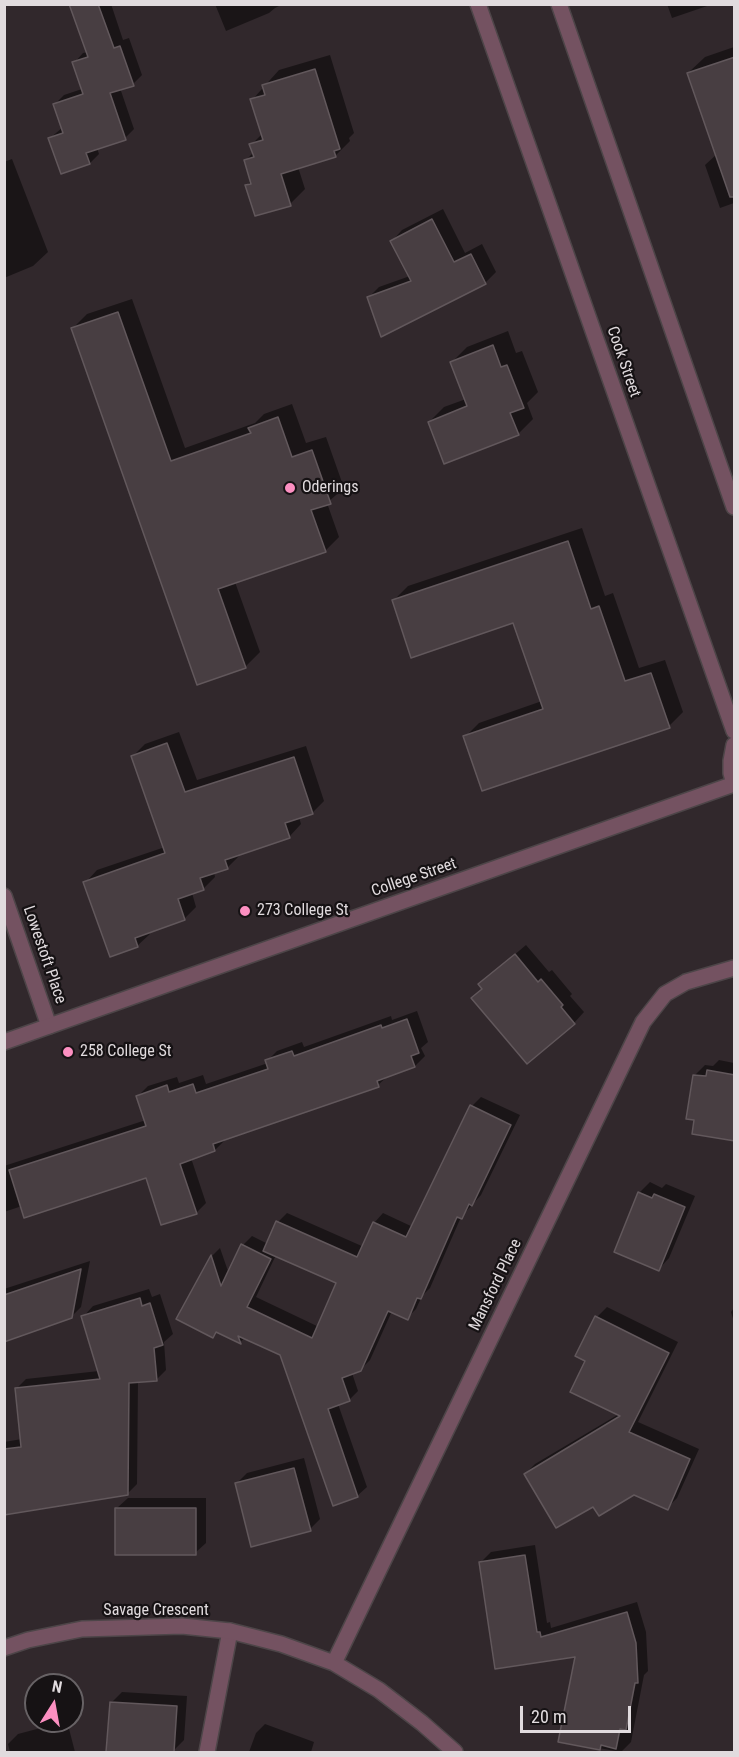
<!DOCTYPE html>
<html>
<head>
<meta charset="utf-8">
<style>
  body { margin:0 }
  #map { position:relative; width:739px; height:1757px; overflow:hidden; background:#31282c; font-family:"Roboto Condensed",sans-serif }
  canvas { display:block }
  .frame { position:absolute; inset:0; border:6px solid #e1dbde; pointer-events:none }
  .north { position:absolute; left:24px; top:1673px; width:60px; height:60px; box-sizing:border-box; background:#161214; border:2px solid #676265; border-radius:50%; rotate:11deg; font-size:16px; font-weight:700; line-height:24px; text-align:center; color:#e1dbde }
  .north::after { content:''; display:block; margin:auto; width:21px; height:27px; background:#fc8fc1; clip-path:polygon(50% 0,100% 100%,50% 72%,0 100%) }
  .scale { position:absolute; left:520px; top:1706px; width:111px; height:27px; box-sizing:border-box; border:3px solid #e1dbde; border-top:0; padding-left:8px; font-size:18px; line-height:21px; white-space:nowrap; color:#e1dbde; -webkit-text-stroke:4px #161214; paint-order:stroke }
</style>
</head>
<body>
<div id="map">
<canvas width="739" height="1757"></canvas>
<div class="frame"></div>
<div class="north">N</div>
<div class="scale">20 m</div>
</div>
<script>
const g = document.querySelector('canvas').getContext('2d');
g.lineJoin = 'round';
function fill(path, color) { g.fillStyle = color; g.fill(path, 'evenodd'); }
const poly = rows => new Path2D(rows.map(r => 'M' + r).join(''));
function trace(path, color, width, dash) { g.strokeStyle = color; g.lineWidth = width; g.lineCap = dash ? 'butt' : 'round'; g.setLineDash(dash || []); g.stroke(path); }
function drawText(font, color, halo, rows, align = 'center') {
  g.font = font + ' "Roboto Condensed",sans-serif'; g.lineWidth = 4.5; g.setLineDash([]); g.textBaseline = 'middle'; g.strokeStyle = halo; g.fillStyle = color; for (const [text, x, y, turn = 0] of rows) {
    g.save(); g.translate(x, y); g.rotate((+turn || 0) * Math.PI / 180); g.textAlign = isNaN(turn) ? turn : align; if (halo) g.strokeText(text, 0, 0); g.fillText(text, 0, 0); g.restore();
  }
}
fill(poly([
  [70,4,111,4,123,40,129,38,142,75,133,84,120,88,134,129,125,138,97,148,99,154,90,163,62,172,50,138,62,128,55,104,64,95,82,89,74,63,83,53,88,52],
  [215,4,283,4,275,8,269,13,226,31],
  [667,4,713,4,672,18],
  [734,47,734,203,720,208,705,165,717,154,688,73,705,57],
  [330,55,354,133,349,138,350,141,335,156,298,167,305,189,290,204,247,185,252,180,246,160,254,152,251,145,262,134,252,100,279,70],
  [12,159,48,252,33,266,4,278,4,162],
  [443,209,465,253,482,244,496,272,486,282,382,335,368,298,379,287,410,276,392,241,402,230],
  [132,299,185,448,255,423,264,414,292,404,306,443,326,437,344,488,327,503,339,537,325,551,235,582,260,652,245,667,73,328,87,314],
  [508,331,516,353,522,351,538,392,527,403,533,419,518,434,429,422,444,407,466,399,452,362,467,347],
  [582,528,605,596,613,593,639,668,665,660,683,712,669,726,465,737,479,723,542,701,514,621,394,600,408,586],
  [179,732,197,780,306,746,324,801,312,813,299,817,301,824,289,837,239,854,239,856,227,868,214,872,215,877,203,889,192,893,196,907,184,919,149,931,150,934,137,946,85,883,97,870,165,847,133,756,145,744],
  [526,945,549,972,552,970,572,994,570,996,584,1012,574,1023,484,988,480,984],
  [417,1011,428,1042,421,1048,425,1056,415,1066,388,1076,378,1085,225,1140,215,1150,191,1158,206,1203,196,1213,146,1176,22,1206,4,1212,4,1166,146,1120,138,1096,148,1086,177,1077,179,1083,203,1075,206,1084,268,1063,267,1061,277,1051,302,1042,304,1047,391,1016,392,1020],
  [719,1060,734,1063,734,1140,696,1119,695,1075,705,1065,713,1066],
  [481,1097,520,1115,481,1195,461,1217,430,1288,422,1296,416,1309,407,1318,392,1311,370,1360,360,1370,352,1373,358,1391,349,1400,338,1404,367,1487,357,1496,281,1354,245,1338,240,1342,218,1331,212,1336,178,1318,212,1256,220,1248,229,1274,243,1245,252,1236,268,1244,278,1222,287,1213,364,1247,374,1223,383,1213,413,1227,472,1106],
  [276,1255,338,1282,319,1327,256,1297],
  [650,1182,662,1188,666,1184,695,1196,669,1258,659,1269,639,1193],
  [90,1261,81,1307,71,1317,4,1341,4,1289],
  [149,1289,152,1297,160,1294,173,1334,164,1342,166,1370,156,1380,138,1381,137,1484,127,1494,4,1513,4,1442,22,1439,16,1389,26,1379,99,1371,83,1317,93,1306],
  [607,1307,678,1342,638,1422,699,1449,677,1498,667,1508,634,1493,593,1505,525,1474,535,1464,619,1414,587,1360,577,1356,597,1317],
  [734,1308,734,1322,731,1312],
  [304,1458,320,1519,310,1529,236,1484,247,1473],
  [128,1498,206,1498,206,1543,195,1553,117,1508],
  [535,1545,547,1623,550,1622,551,1628,637,1602,646,1632,648,1671,644,1675,631,1742,621,1752,560,1741,576,1655,497,1667,481,1562,491,1552],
  [122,1692,187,1696,184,1740,173,1751,108,1752,111,1703],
  [67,1721,75,1752,10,1752,8,1744,18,1734],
  [265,1724,314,1742,311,1752,249,1752,256,1733]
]), '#0007');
const building = poly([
  [69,4,98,4,114,48,120,46,134,86,110,93,126,140,86,153,90,164,61,174,48,138,63,133,53,104,83,94,72,62,88,57,69,4],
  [735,57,735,197,730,197,687,73,735,57],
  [315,69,340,149,334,151,336,157,281,174,291,206,255,216,245,185,251,184,244,160,254,157,249,144,263,140,250,99,265,95,262,85,315,69],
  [432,219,454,262,471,254,486,284,381,337,367,297,411,281,390,241,432,219],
  [118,312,171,461,251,433,248,428,278,417,292,457,312,450,331,504,311,510,326,552,218,589,246,668,197,685,71,328,118,312],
  [493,345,501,367,507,365,524,408,510,413,519,435,444,464,428,422,467,406,450,362,493,345],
  [568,541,591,609,599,606,625,681,651,673,670,728,482,791,463,736,543,709,513,623,411,658,392,600,568,541],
  [167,743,185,792,294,757,313,814,285,823,290,838,225,860,228,869,200,878,204,890,178,899,185,920,135,938,138,947,110,957,83,882,165,853,131,756,167,743],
  [515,954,538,982,541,979,563,1005,561,1007,575,1024,527,1064,471,998,482,989,478,984,515,954],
  [407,1019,419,1053,411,1056,415,1067,377,1081,379,1087,213,1144,215,1151,180,1164,197,1214,161,1225,146,1178,24,1218,9,1170,146,1126,136,1096,167,1085,169,1092,193,1084,196,1093,268,1069,265,1060,292,1051,294,1056,381,1025,382,1028,407,1019],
  [707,1070,735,1075,735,1141,692,1134,694,1120,686,1119,693,1075,706,1076,707,1070],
  [470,1105,511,1125,472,1206,469,1204,462,1219,457,1217,421,1299,417,1298,408,1320,388,1311,361,1371,342,1378,350,1401,328,1409,358,1497,333,1506,280,1355,238,1336,241,1344,216,1332,213,1338,176,1319,211,1255,221,1286,241,1244,271,1259,247,1307,312,1338,336,1283,263,1251,276,1221,357,1257,373,1222,406,1237,470,1105],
  [638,1192,652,1198,654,1194,685,1207,659,1271,614,1252,638,1192],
  [81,1269,72,1318,4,1342,4,1295,81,1269],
  [140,1298,142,1306,150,1303,163,1345,154,1348,157,1381,129,1383,128,1495,4,1515,4,1449,21,1447,15,1388,100,1379,81,1316,140,1298],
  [595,1316,669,1353,629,1432,690,1459,668,1510,634,1495,599,1516,593,1507,556,1528,524,1474,620,1416,570,1392,585,1361,575,1356,595,1316],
  [294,1468,311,1531,251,1547,235,1483,294,1468],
  [115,1508,196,1508,196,1555,115,1555,115,1508],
  [525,1555,537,1632,540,1632,541,1637,627,1612,636,1643,638,1683,635,1683,626,1730,620,1729,616,1749,601,1745,600,1750,558,1742,575,1657,495,1669,479,1562,525,1555],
  [110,1702,177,1706,174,1752,106,1752,110,1702]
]);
fill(building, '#483e42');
trace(building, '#62585c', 1.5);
const service = poly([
  [207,1752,230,1631]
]);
const minor = poly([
  [4,896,49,1026],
  [4,1648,28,1640,82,1629,182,1626,230,1631,281,1644,334,1663,379,1690,422,1723,455,1752],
  [334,1663,643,1022,665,994,686,982,734,968]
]);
const tertiary = poly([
  [478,4,734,731],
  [559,4,734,507],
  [734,745,731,761,731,773,734,784],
  [4,1042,734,784]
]);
trace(service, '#4d4548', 18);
trace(minor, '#4d4548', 18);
trace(tertiary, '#4d4548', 18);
trace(service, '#745261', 15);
trace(minor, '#745261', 15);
trace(tertiary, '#745261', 15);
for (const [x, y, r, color] of [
  [290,488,6,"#fc8fc1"],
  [245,911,6,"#fc8fc1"],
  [68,1052,6,"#fc8fc1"]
]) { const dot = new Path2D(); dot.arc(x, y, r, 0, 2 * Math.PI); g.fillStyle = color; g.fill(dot); trace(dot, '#161214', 2); }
drawText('16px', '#e1dbde', '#161214', [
  ["Cook Street",623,362,71],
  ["College Street",414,878,-19],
  ["Lowestoft Place",44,955,71],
  ["Mansford Place",496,1285,-64],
  ["Savage Crescent",156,1611]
]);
drawText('16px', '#e1dbde', '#161214', [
  ["Oderings",302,488],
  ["273 College St",257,911],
  ["258 College St",80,1052]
], 'left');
</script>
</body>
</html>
